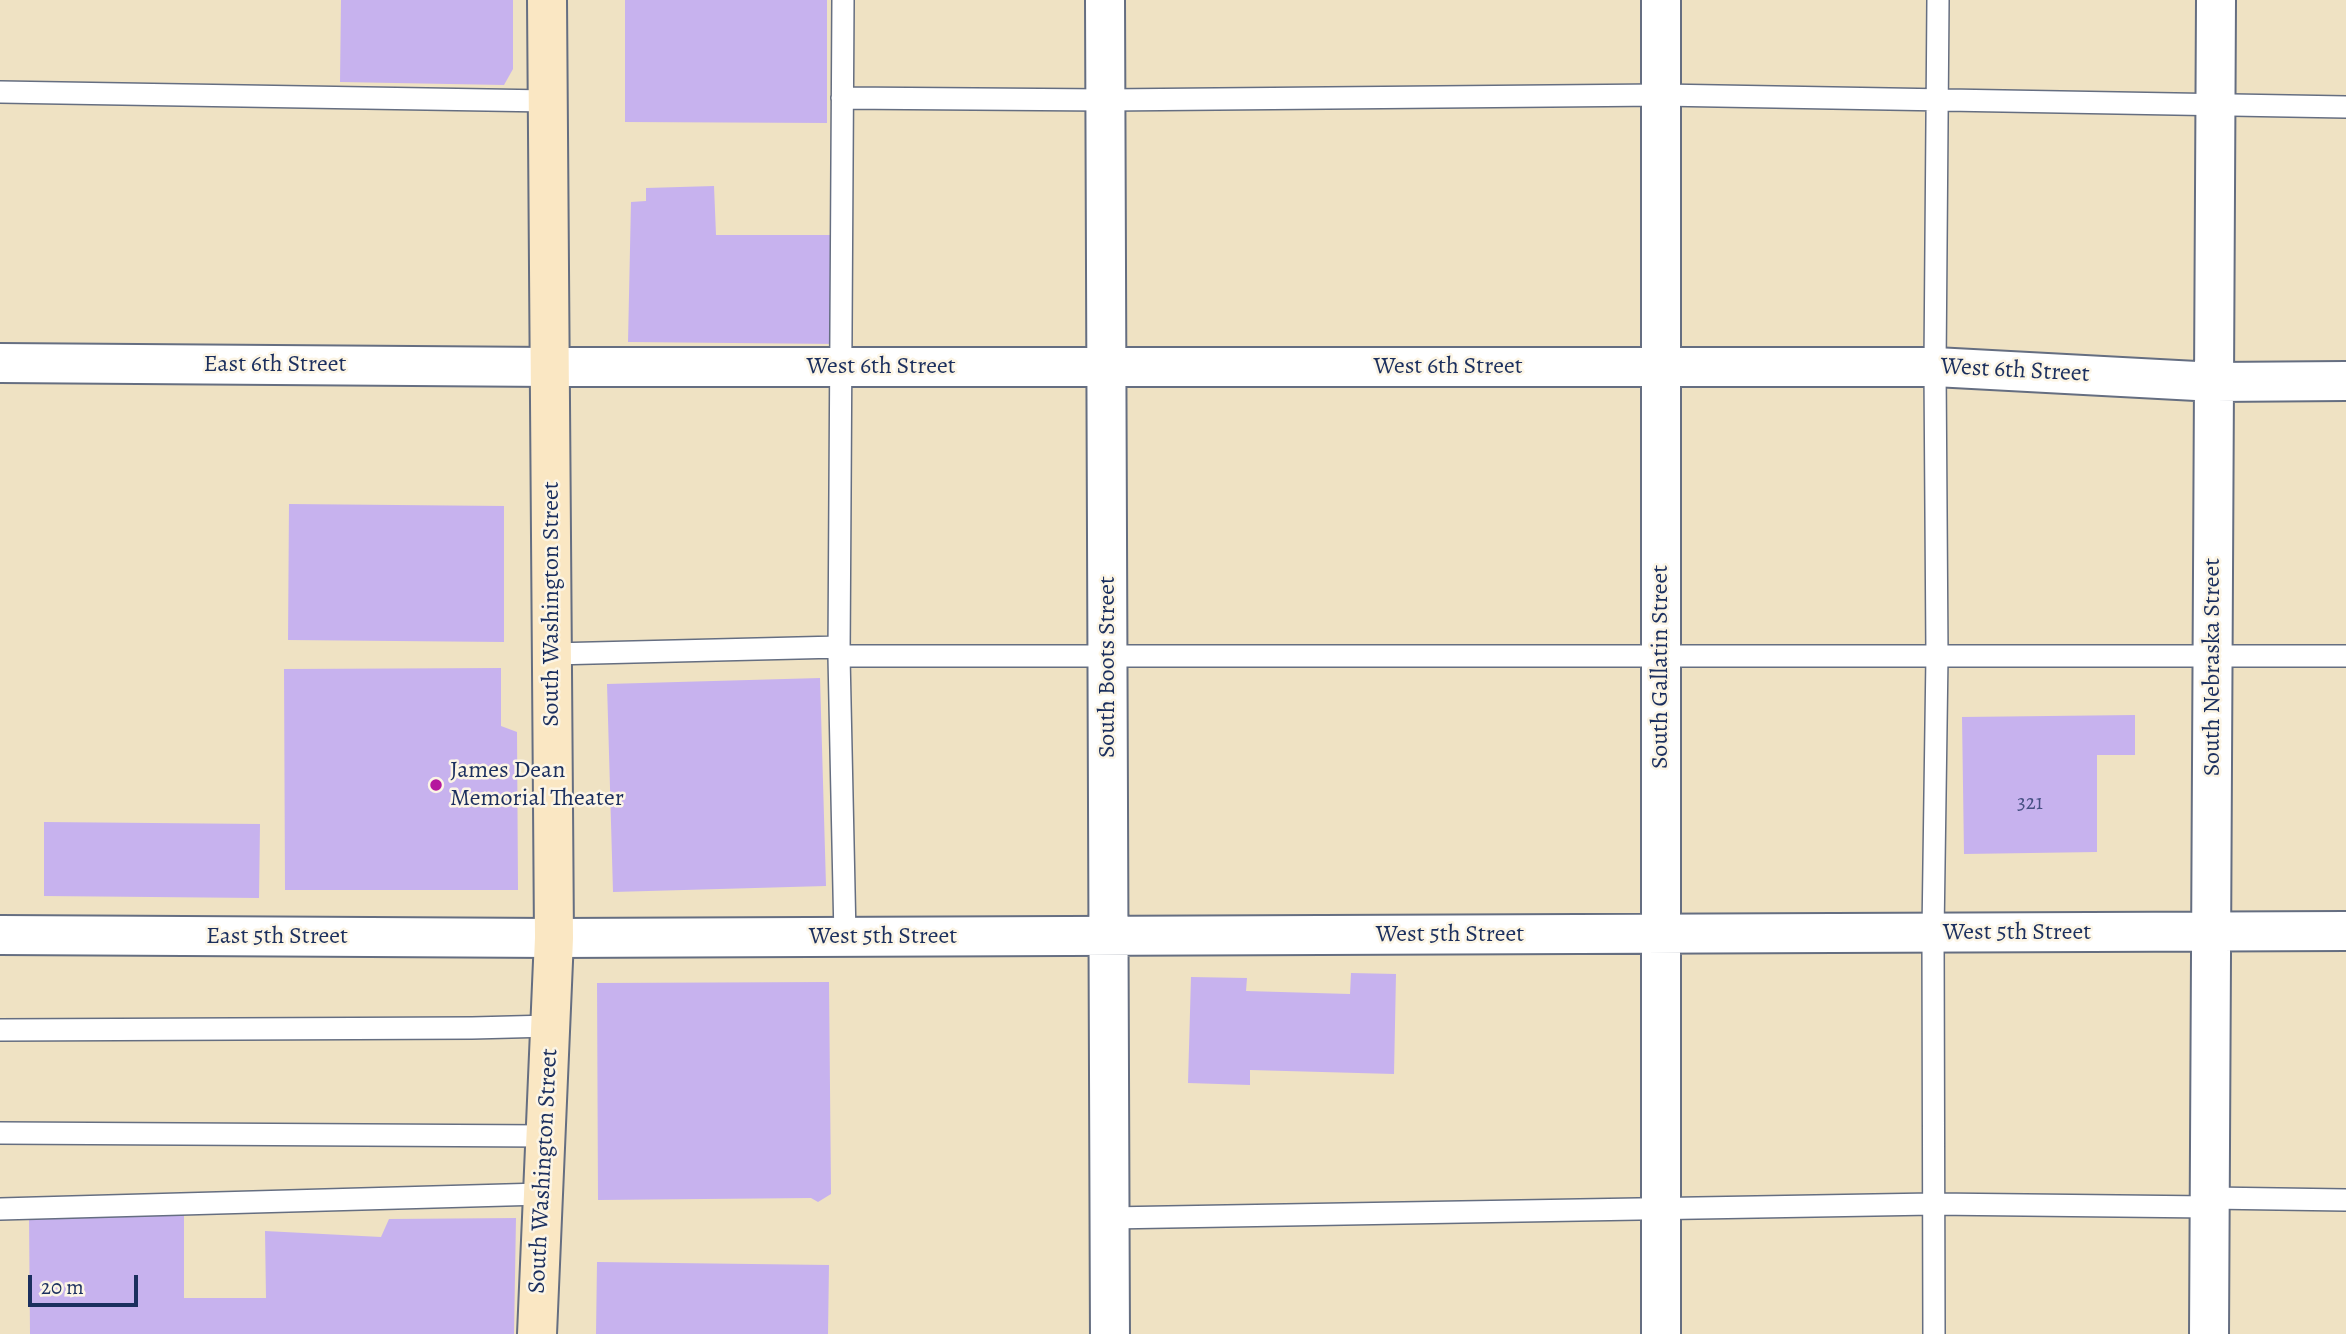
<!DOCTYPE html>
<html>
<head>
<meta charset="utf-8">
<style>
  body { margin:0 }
  #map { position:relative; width:2346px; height:1334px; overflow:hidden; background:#efe2c3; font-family:Alegreya,serif }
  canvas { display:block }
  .scale { position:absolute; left:28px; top:1275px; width:110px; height:32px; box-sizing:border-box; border:4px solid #1b2f5e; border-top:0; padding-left:9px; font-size:21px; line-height:24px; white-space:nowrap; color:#1b2f5e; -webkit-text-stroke:5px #fcf5e5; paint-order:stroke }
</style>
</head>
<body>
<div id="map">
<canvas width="2346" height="1334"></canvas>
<div class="scale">20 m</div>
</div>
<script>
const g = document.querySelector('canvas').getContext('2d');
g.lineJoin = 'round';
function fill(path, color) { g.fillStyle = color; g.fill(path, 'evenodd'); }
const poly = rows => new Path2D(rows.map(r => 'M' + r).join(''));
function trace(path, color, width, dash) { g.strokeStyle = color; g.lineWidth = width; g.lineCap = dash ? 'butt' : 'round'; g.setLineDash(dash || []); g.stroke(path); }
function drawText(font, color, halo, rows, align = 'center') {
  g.font = font + ' Alegreya,serif'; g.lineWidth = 5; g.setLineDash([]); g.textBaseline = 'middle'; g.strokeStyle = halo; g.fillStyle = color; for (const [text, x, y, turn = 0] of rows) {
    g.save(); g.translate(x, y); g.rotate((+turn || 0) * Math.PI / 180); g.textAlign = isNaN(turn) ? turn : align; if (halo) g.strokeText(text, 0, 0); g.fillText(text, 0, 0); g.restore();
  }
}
fill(poly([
  [341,0,513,0,513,69,504,85,340,82],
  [625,0,827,0,827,123,625,122],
  [714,186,716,235,837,235,838,344,628,342,631,202,646,201,646,188],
  [289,504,504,506,504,642,288,640],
  [501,668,501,726,517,732,518,890,285,890,284,669],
  [820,678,826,886,613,892,607,684],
  [2135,715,2135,755,2097,755,2097,852,1964,854,1962,717],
  [44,822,260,824,259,898,44,896],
  [1351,973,1396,974,1394,1074,1250,1070,1250,1085,1188,1083,1191,977,1247,978,1246,991,1350,994],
  [829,982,831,1194,818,1202,811,1198,598,1200,597,983],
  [184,1214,184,1298,266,1298,265,1231,381,1237,389,1219,516,1218,514,1334,30,1334,29,1216],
  [597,1262,829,1265,828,1334,596,1334]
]), '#c7b2ee');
const service = poly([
  [843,0,839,656,845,937],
  [0,92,548,101],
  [842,98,1106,100,1661,95,2346,107],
  [552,654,839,647],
  [839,656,2346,656],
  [0,1030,472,1028,551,1026],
  [0,1133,546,1136],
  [2210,1198,2346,1200],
  [0,1209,542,1194],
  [1109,1218,1933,1204,2210,1207],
  [1934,1334,1933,933,1937,656,1935,367,1938,0]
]);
const minor = poly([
  [1105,0,1110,1334],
  [0,363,550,367,1935,367,2215,382,2346,381],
  [0,935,554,938,2346,931],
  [1661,1334,1661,0],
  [2209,1334,2216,0]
]);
const secondary = poly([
  [537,1334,554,938,547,0]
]);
trace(service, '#656e81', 24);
trace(minor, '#656e81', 42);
trace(secondary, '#656e81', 42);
trace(service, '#fff', 21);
trace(minor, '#fff', 38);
trace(secondary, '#fae7c3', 38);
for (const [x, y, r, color] of [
  [436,785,7,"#b5179e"]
]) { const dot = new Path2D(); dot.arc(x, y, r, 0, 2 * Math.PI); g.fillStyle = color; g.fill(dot); trace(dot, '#fcf5e5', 2.5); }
drawText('21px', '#465082', null, [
  ["321",2030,804]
]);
drawText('24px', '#1b2f5e', '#fcf5e5', [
  ["East 6th Street",275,365],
  ["West 6th Street",881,367],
  ["West 6th Street",1448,367],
  ["West 6th Street",2015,371,3],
  ["South Washington Street",552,604,-90],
  ["South Boots Street",1108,667,-90],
  ["South Gallatin Street",1661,667,-90],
  ["South Nebraska Street",2213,667,-90],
  ["West 5th Street",2017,933],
  ["West 5th Street",1450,935],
  ["East 5th Street",277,937],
  ["West 5th Street",883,937],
  ["South Washington Street",544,1171,-87]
]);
drawText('24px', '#1b2f5e', '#fcf5e5', [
  ["James Dean",450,771],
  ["Memorial Theater",450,799]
], 'left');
</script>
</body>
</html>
